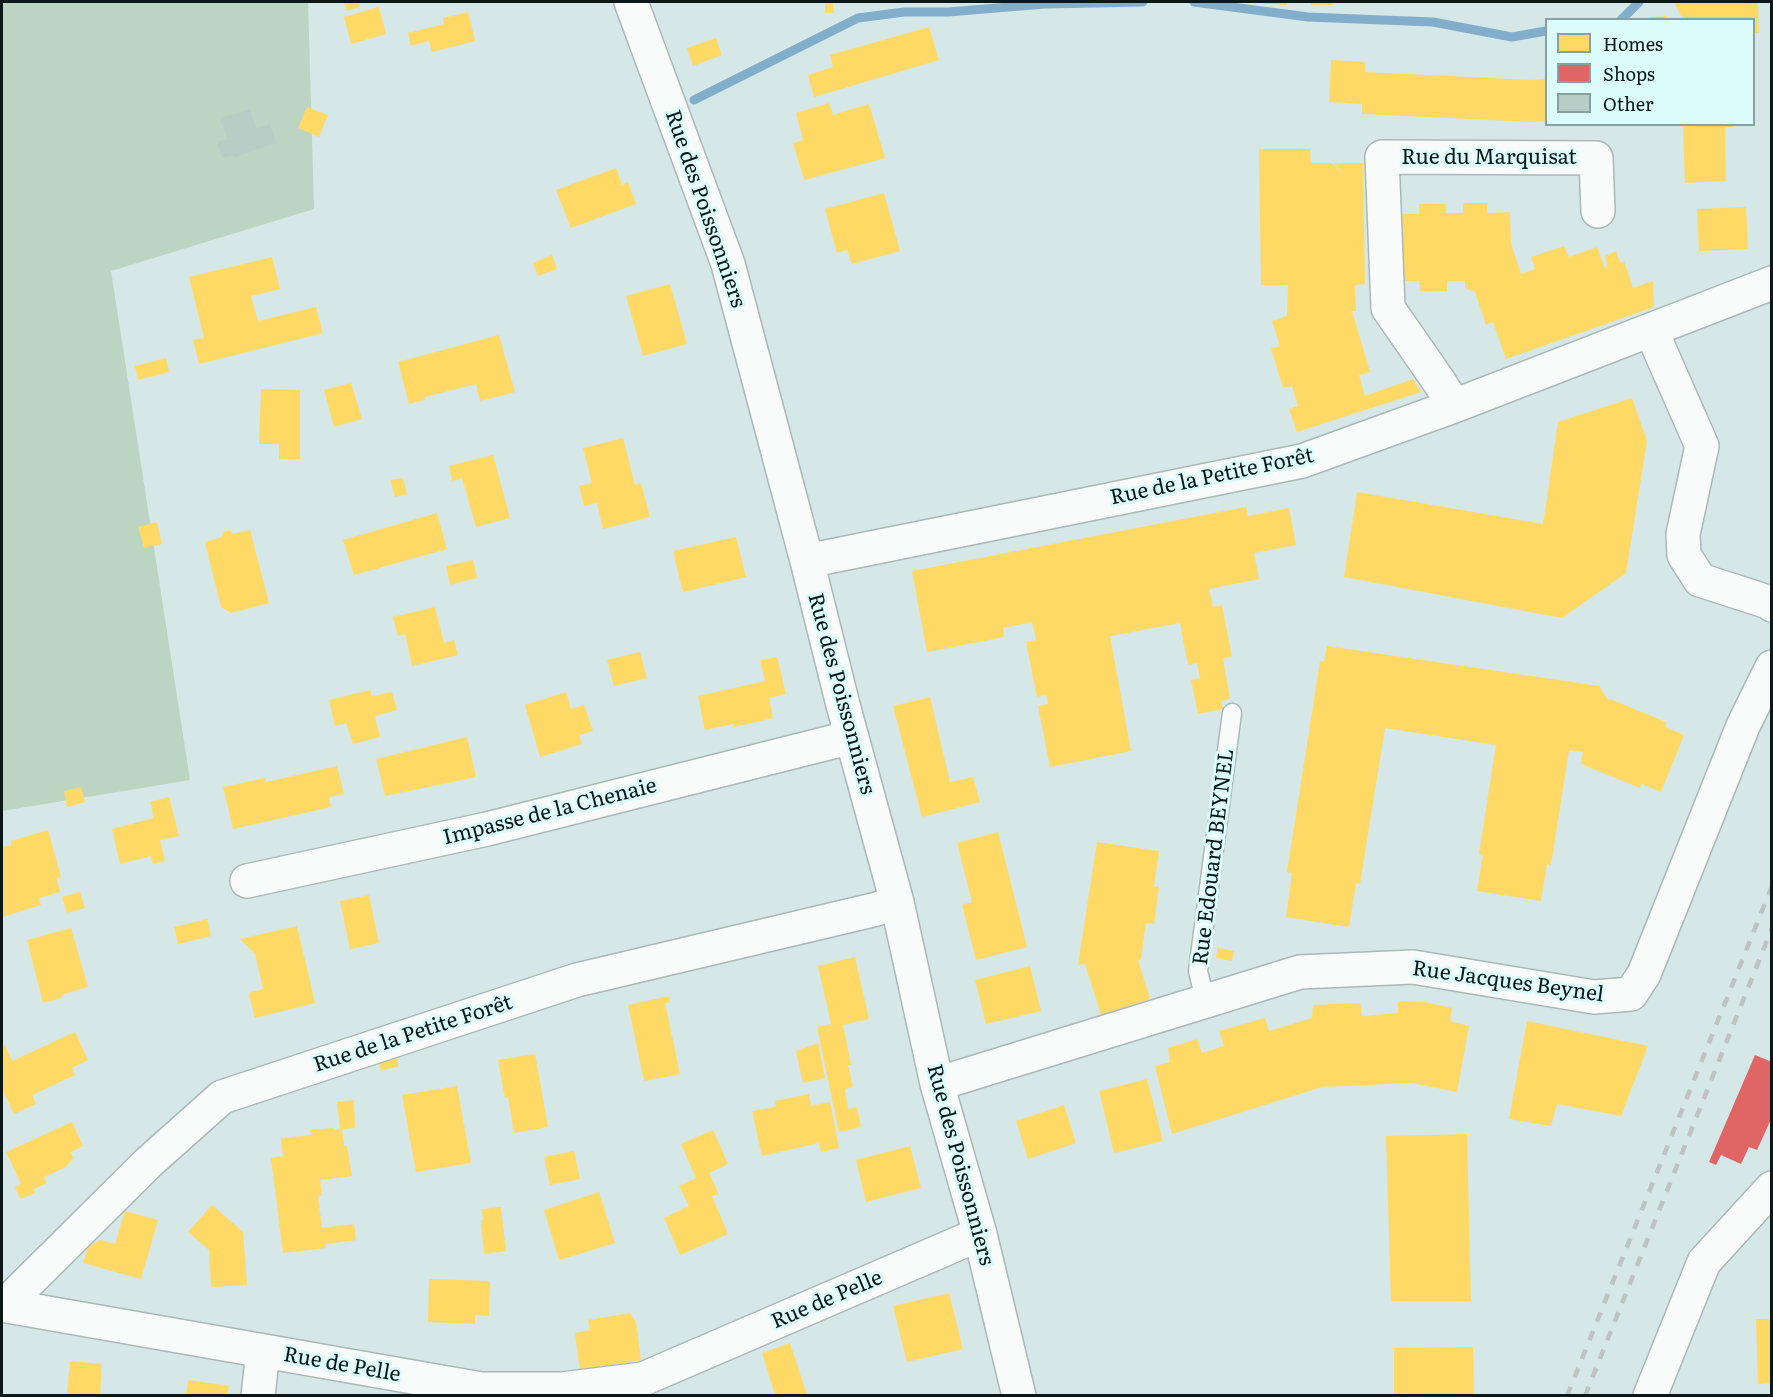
<!DOCTYPE html>
<html>
<head>
<meta charset="utf-8">
<style>
  body { margin:0 }
  #map { position:relative; width:1773px; height:1397px; overflow:hidden; background:#d5e7e6; font-family:Literata,serif }
  canvas { display:block }
  .frame { position:absolute; inset:0; border:3px solid #0c1818; pointer-events:none }
  .legend { position:absolute; left:1545px; top:18px; width:210px; height:108px; box-sizing:border-box; background:#dbfcfa; border:2px solid #88a1a0; margin:0; padding:8px 10px; list-style:none; font-size:18px; color:#0c1818 }
  .legend li { display:flex; align-items:center; gap:12px; height:30px }
  .legend b { width:30px; border:2px solid #88a1a0 }
</style>
</head>
<body>
<div id="map">
<canvas width="1773" height="1397"></canvas>
<div class="frame"></div>
<ul class="legend">
<li><b style="height:16px;background:#ffd966"></b>Homes</li>
<li><b style="height:16px;background:#e06666"></b>Shops</li>
<li><b style="height:16px;background:#b7cec7"></b>Other</li>
</ul>
</div>
<script>
const g = document.querySelector('canvas').getContext('2d');
g.lineJoin = 'round';
function fill(path, color) { g.fillStyle = color; g.fill(path, 'evenodd'); }
const poly = rows => new Path2D(rows.map(r => 'M' + r).join(''));
function trace(path, color, width, dash) { g.strokeStyle = color; g.lineWidth = width; g.lineCap = dash ? 'butt' : 'round'; g.setLineDash(dash || []); g.stroke(path); }
function drawText(font, color, halo, rows, align = 'center') {
  g.font = font + ' Literata,serif'; g.lineWidth = 6; g.setLineDash([]); g.textBaseline = 'middle'; g.strokeStyle = halo; g.fillStyle = color; for (const [text, x, y, turn = 0] of rows) {
    g.save(); g.translate(x, y); g.rotate((+turn || 0) * Math.PI / 180); g.textAlign = isNaN(turn) ? turn : align; if (halo) g.strokeText(text, 0, 0); g.fillText(text, 0, 0); g.restore();
  }
}
fill(poly([
  [2,2,308,2,314,209,111,271,190,780,2,811]
]), '#bcd4c2');
fill(poly([
  [350,2,359,2,360,7,347,11,344,3],
  [825,2,833,2,834,13,825,13],
  [1256,2,1287,2,1287,5,1256,3],
  [1311,2,1333,2,1333,5,1311,5],
  [1681,2,1758,2,1759,33,1754,33,1754,20,1683,20,1675,4],
  [379,7,386,34,351,44,344,17],
  [468,12,475,41,432,52,429,41,411,46,408,33,444,24,443,18],
  [1667,16,1667,20,1649,20,1649,17],
  [929,27,939,60,814,97,808,75,833,67,830,55],
  [716,38,722,55,693,66,687,48],
  [1331,60,1365,62,1365,72,1531,80,1546,79,1546,121,1532,122,1362,114,1362,104,1329,102],
  [829,103,833,115,869,104,885,158,804,180,793,143,803,140,796,113],
  [307,107,328,115,319,137,298,128],
  [1683,124,1733,124,1733,127,1725,127,1726,181,1685,183],
  [1259,149,1310,149,1311,163,1332,163,1342,173,1334,163,1363,163,1365,284,1355,285,1356,311,1352,311,1370,372,1359,375,1365,396,1413,379,1421,392,1297,432,1289,409,1298,406,1292,386,1283,388,1271,348,1280,346,1272,321,1287,316,1288,285,1261,285],
  [616,168,622,185,628,182,636,204,571,228,556,190],
  [884,193,900,251,852,264,847,250,837,253,825,209],
  [1463,203,1487,203,1487,213,1510,212,1511,244,1521,274,1535,269,1531,257,1564,246,1569,257,1597,247,1605,268,1608,267,1605,256,1616,251,1620,263,1624,261,1633,288,1653,281,1654,307,1506,359,1493,322,1486,325,1475,292,1465,288,1465,281,1447,281,1447,291,1420,291,1419,281,1397,281,1397,214,1419,214,1419,204,1446,204,1446,213,1463,213],
  [1746,207,1748,249,1699,251,1697,209],
  [552,255,557,269,538,276,533,263],
  [272,257,280,289,251,296,258,321,316,307,323,333,199,364,193,340,204,338,189,277],
  [670,284,687,344,643,356,626,296],
  [499,335,515,392,480,401,476,384,424,397,425,400,409,404,398,362],
  [166,358,169,372,138,380,135,366],
  [351,383,362,419,334,427,324,390],
  [261,389,300,390,300,459,279,459,279,444,259,444],
  [1632,398,1647,441,1626,573,1562,618,1344,577,1357,492,1543,524,1558,422],
  [623,438,635,485,641,483,650,517,603,529,597,503,584,506,579,486,592,483,583,448],
  [493,455,510,518,476,527,462,478,452,481,449,466],
  [403,478,407,494,395,497,390,480],
  [1246,507,1248,516,1289,508,1296,545,1254,553,1259,579,1209,589,1213,607,1222,605,1232,657,1223,658,1230,699,1221,701,1223,709,1198,714,1191,680,1200,678,1197,663,1188,665,1180,623,1110,636,1131,751,1050,767,1038,706,1048,704,1046,695,1037,697,1026,642,1036,640,1032,622,1003,628,1004,637,927,652,912,571],
  [437,513,447,549,354,575,343,540],
  [157,522,162,544,144,548,138,527],
  [230,530,233,534,250,530,269,603,231,613,221,607,205,542,222,537,223,532],
  [736,537,746,577,683,592,673,551],
  [473,560,477,578,450,585,446,566],
  [435,607,444,643,454,640,458,655,412,666,405,634,398,636,393,617],
  [1327,646,1599,686,1609,701,1610,699,1666,722,1665,727,1684,735,1661,792,1642,784,1640,788,1581,764,1583,752,1569,750,1551,865,1547,864,1541,901,1477,891,1483,855,1479,854,1496,745,1385,728,1360,884,1356,883,1349,927,1286,917,1292,873,1287,872,1320,661,1324,662],
  [640,652,647,678,614,686,607,660],
  [777,657,786,694,769,698,773,718,734,727,733,724,705,730,698,696,765,681,760,660],
  [370,690,372,696,392,692,397,710,375,716,380,737,353,744,346,723,335,726,329,700],
  [566,692,571,709,584,705,593,731,579,735,582,744,540,757,525,705],
  [930,697,950,782,973,777,980,802,922,817,893,706],
  [467,737,476,777,385,796,376,759],
  [337,766,344,794,329,797,331,807,233,829,223,787,265,778,266,782],
  [81,787,85,802,67,807,64,791],
  [169,797,179,836,160,840,165,861,153,864,151,856,120,864,112,829,154,818,150,802],
  [48,830,61,877,57,878,60,892,39,898,41,905,2,917,2,847,11,845,11,841],
  [998,832,1027,947,976,960,962,905,972,902,957,843],
  [1097,842,1159,851,1154,886,1159,887,1154,924,1146,923,1141,959,1138,960,1150,999,1101,1015,1085,964,1078,965],
  [80,892,85,908,67,913,62,897],
  [369,895,379,943,350,949,340,901],
  [207,919,211,936,178,944,174,927],
  [297,926,315,1003,255,1018,249,995,251,992,263,989,255,954,240,939],
  [71,928,88,987,61,995,62,998,43,1003,27,940],
  [1217,948,1234,951,1232,961,1216,958],
  [855,957,869,1019,843,1025,851,1065,848,1065,853,1087,845,1089,848,1109,857,1107,861,1127,839,1132,817,1027,830,1024,832,1028,818,966],
  [1030,966,1041,1011,986,1024,975,980],
  [669,996,670,1002,665,1003,680,1074,644,1081,628,1005],
  [1398,1001,1425,1002,1452,1008,1450,1021,1469,1026,1457,1092,1412,1083,1322,1087,1172,1134,1155,1066,1170,1062,1168,1048,1197,1039,1202,1053,1224,1046,1219,1031,1265,1018,1269,1031,1312,1018,1313,1005,1360,1003,1362,1016,1398,1013],
  [1527,1021,1648,1046,1621,1116,1557,1104,1551,1126,1509,1119],
  [75,1032,88,1060,72,1068,75,1075,32,1095,36,1104,14,1114,2,1088,2,1047,5,1045,12,1061],
  [818,1043,825,1078,803,1083,796,1051],
  [535,1054,548,1127,514,1133,508,1097,505,1098,498,1060],
  [396,1056,399,1066,381,1071,379,1061],
  [1147,1079,1163,1141,1114,1153,1099,1091],
  [457,1086,471,1163,416,1172,402,1095],
  [809,1094,811,1106,830,1102,839,1148,821,1152,819,1143,762,1156,752,1111,776,1107,775,1101],
  [354,1100,355,1128,342,1129,344,1146,347,1146,352,1176,320,1180,322,1196,318,1196,322,1228,354,1224,356,1240,326,1244,326,1248,283,1253,271,1158,283,1156,281,1138,311,1135,310,1130,333,1128,333,1130,340,1129,337,1102],
  [1064,1105,1076,1143,1028,1159,1016,1121],
  [72,1122,83,1146,71,1152,73,1158,66,1167,44,1177,47,1183,34,1189,35,1193,20,1199,15,1187,21,1184,6,1152],
  [713,1130,728,1164,709,1173,719,1194,712,1196,728,1234,680,1255,664,1218,689,1206,679,1186,696,1178,681,1144],
  [1467,1134,1471,1301,1391,1301,1386,1136],
  [910,1146,921,1188,866,1202,856,1160],
  [574,1151,580,1179,550,1185,544,1157],
  [599,1192,615,1243,559,1260,544,1210],
  [212,1205,243,1232,247,1285,211,1287,209,1250,188,1232],
  [501,1207,506,1251,484,1254,481,1221,483,1220,482,1209],
  [125,1211,158,1220,141,1279,83,1263,88,1247,100,1240,115,1244],
  [429,1279,490,1281,489,1316,475,1315,475,1324,428,1322],
  [949,1293,963,1349,907,1362,893,1306],
  [630,1313,636,1322,641,1360,580,1371,575,1333,590,1330,588,1320],
  [1756,1319,1772,1319,1772,1383,1758,1384],
  [790,1343,807,1395,775,1395,762,1353],
  [1473,1347,1474,1395,1394,1395,1394,1348],
  [70,1361,102,1364,100,1395,67,1395],
  [188,1380,229,1386,227,1395,186,1395]
]), '#ffd966');
fill(poly([
  [1755,1055,1772,1062,1772,1117,1757,1150,1749,1147,1741,1164,1721,1155,1716,1165,1709,1162]
]), '#e06666');
trace(poly([
  [1194,2,1308,17,1433,22,1512,37,1546,31],
  [1621,20,1639,2],
  [694,100,858,18,904,12,948,12,1045,4,1143,2]
]), '#82aecb', 9);
fill(poly([
  [250,109,256,128,270,124,276,143,233,158,233,155,222,158,217,142,227,139,220,118]
]), '#b7cec7');
const lane = poly([
  [1205,1000,1198,971,1232,713]
]);
const street = poly([
  [631,2,728,264,807,561,843,705,897,902,937,1084,980,1234,1019,1396],
  [1651,330,1702,446,1683,534,1684,555,1700,580,1771,603,1772,605],
  [1454,406,1440,383,1388,308,1382,157,1596,158,1598,211],
  [807,561,1302,461,1454,406,1772,283],
  [247,881,487,829,852,737],
  [937,1084,1300,972,1413,967,1594,997,1631,994,1644,974,1743,726,1772,667],
  [2,1305,481,1389,562,1389,643,1379,980,1234],
  [5,1305,148,1163,222,1097,577,980,877,909,897,902],
  [258,1396,263,1351]
]);
const secondary = poly([
  [1650,1396,1704,1262,1772,1188]
]);
trace(lane, '#aab8b7', 21);
trace(street, '#aab8b7', 36);
trace(secondary, '#aab8b7', 36);
trace(lane, '#f9fbfb', 18);
trace(street, '#f9fbfb', 33);
trace(secondary, '#f9fbfb', 33);
trace(poly([
  [1567,1396,1772,886],
  [1585,1396,1772,928]
]), '#bdc2c2', 4.5, [10, 10]);
drawText('21px', '#0c1818', '#dbfcfa', [
  ["Rue du Marquisat",1489,158],
  ["Rue des Poissonniers",705,209,71],
  ["Rue de la Petite Forêt",1212,477,-12],
  ["Rue des Poissonniers",841,694,75],
  ["Impasse de la Chenaie",550,812,-14],
  ["Rue Edouard BEYNEL",1214,857,-83],
  ["Rue Jacques Beynel",1508,982,8],
  ["Rue de la Petite Forêt",413,1034,-18],
  ["Rue des Poissonniers",960,1165,75],
  ["Rue de Pelle",827,1300,-23],
  ["Rue de Pelle",342,1365,10]
]);
</script>
</body>
</html>
